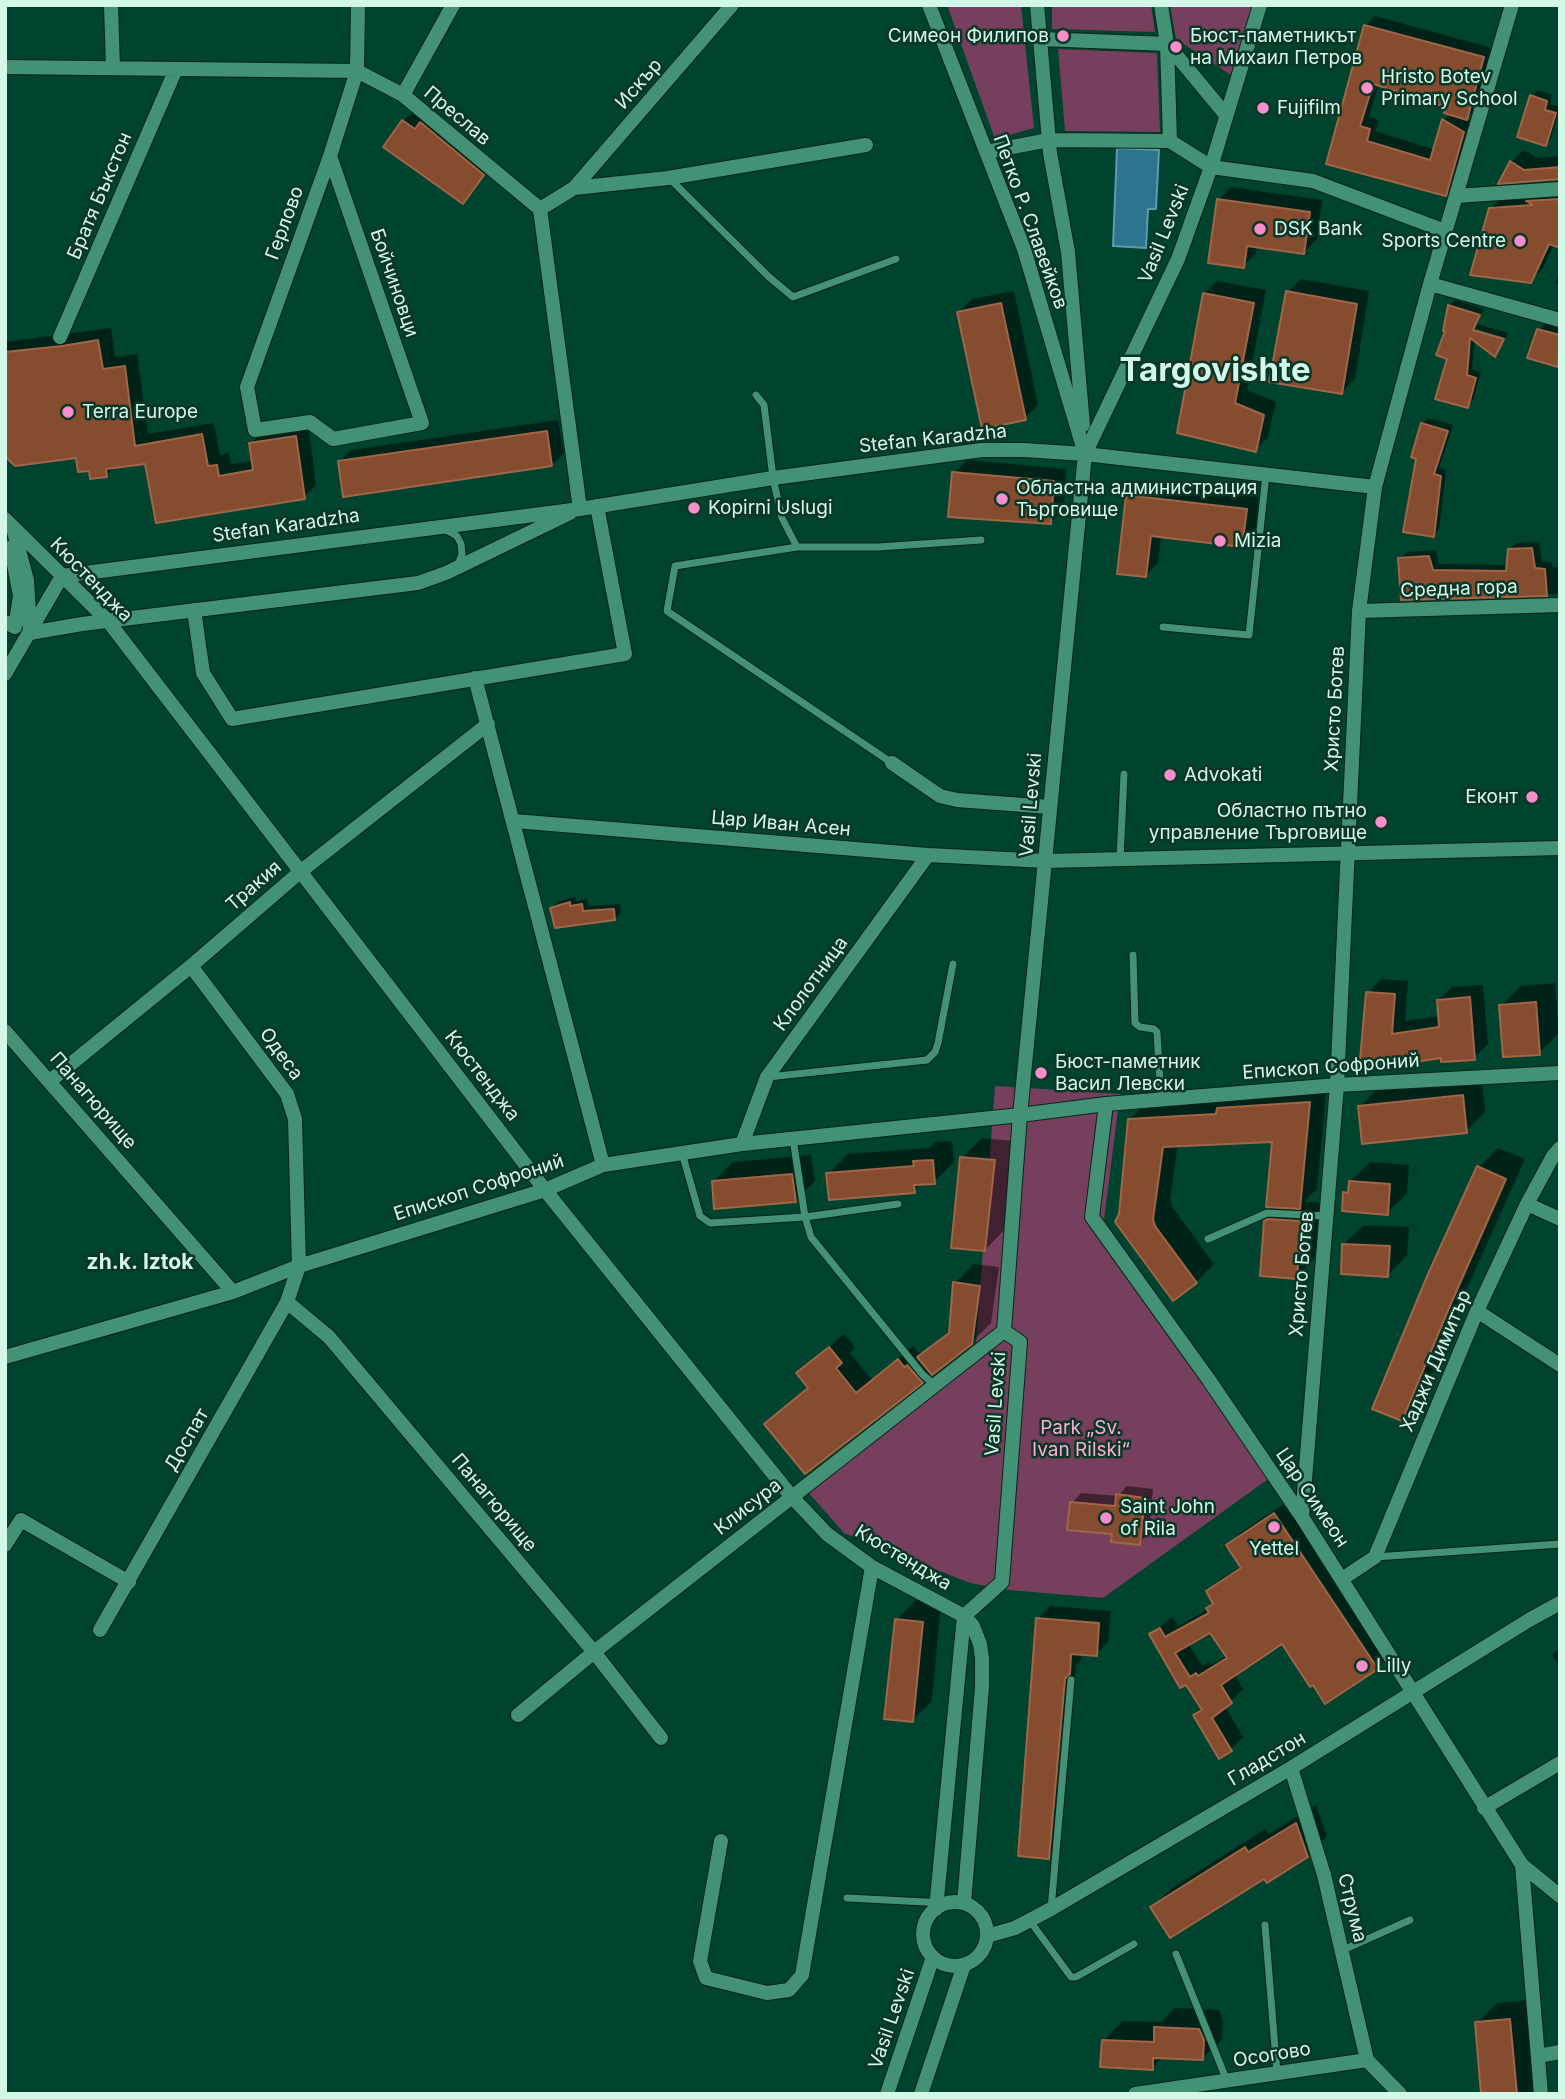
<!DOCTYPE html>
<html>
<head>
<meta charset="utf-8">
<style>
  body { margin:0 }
  #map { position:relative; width:1565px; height:2099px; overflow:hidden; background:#00432f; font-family:Inter,sans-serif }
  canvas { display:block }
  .frame { position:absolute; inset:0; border:7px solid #d3f8e8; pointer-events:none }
</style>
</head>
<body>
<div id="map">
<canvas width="1565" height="2099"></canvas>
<div class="frame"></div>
</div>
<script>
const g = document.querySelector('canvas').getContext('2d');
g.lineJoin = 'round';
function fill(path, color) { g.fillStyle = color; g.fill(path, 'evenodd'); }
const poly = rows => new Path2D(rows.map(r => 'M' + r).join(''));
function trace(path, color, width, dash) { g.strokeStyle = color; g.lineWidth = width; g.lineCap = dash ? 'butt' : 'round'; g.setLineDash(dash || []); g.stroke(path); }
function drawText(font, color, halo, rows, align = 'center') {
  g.font = font + ' Inter,sans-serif'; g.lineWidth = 5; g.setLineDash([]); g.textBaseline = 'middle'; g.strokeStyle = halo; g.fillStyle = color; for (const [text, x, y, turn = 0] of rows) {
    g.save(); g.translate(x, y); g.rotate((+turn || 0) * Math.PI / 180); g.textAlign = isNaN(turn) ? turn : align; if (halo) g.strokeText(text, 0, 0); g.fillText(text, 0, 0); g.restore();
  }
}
fill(poly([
  [947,5,1021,5,1034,128,995,139],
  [1052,5,1151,5,1155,32,1052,29],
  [1170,5,1257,5,1237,79,1176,39],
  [1058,49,1157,53,1160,132,1065,131],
  [995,1086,1120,1094,1104,1220,1278,1472,1103,1598,1009,1590,970,1583,844,1533,799,1482,976,1344]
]), '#763f5e');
const water = poly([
  [1117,148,1159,150,1156,209,1148,209,1146,248,1113,246,1117,148]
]);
fill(water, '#2c748f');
trace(water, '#5e9caa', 2);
fill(poly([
  [1375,16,1492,48,1476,109,1466,119,1472,122,1455,185,1445,194,1328,163,1365,26],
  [1379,84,1449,105,1451,113,1444,120,1435,150,1375,131,1379,120,1369,117],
  [1538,90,1552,95,1550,104,1560,107,1551,138,1545,144,1532,96],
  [413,112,492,164,463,201,403,121],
  [1524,150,1537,158,1560,156,1560,178,1501,182,1511,162],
  [1231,187,1322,200,1317,239,1304,252,1257,246,1256,253,1243,266,1218,200],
  [1560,188,1560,246,1554,244,1543,268,1530,281,1490,209,1503,196],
  [1560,270,1560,285,1555,284],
  [1301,279,1369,291,1355,379,1342,392,1288,292],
  [1217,281,1266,290,1247,390,1276,402,1268,437,1255,450,1179,432,1204,294],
  [1014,291,1038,405,1025,418,959,312,972,299],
  [1455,300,1484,309,1477,324,1508,333,1506,338,1473,328,1478,333,1504,341,1495,354,1475,339,1472,369,1481,372,1473,400,1467,406,1449,358,1447,330,1449,306],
  [1545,324,1560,328,1560,362,1557,365,1539,330],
  [111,328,115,357,137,354,148,434,214,423,220,455,229,453,231,464,254,461,251,443,264,431,308,424,316,485,304,497,147,462,115,466,106,475,91,469,78,456,5,452,5,342],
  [1428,418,1453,425,1439,468,1446,470,1439,529,1433,535,1422,424],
  [558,420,564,453,552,465,339,462,351,450],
  [967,460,1066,469,1064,509,1051,522,954,473],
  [1141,482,1259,497,1255,532,1242,545,1161,535,1158,563,1145,576,1128,495],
  [1539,542,1542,561,1552,563,1552,567,1560,567,1560,594,1403,598,1400,559,1407,552,1436,550,1439,564,1509,565,1509,550,1516,543],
  [575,897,576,901,587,899,588,906,620,904,621,913,615,919,552,908,558,902],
  [1381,979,1408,981,1405,1021,1440,1016,1438,1000,1452,987,1483,985,1488,1044,1474,1058,1442,1056,1361,1069,1368,993],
  [1555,983,1559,1033,1539,1053,1501,1006,1521,986],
  [1482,1077,1485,1112,1466,1131,1360,1107,1379,1087],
  [1327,1085,1317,1189,1304,1202,1320,1202,1315,1258,1296,1277,1266,1222,1282,1206,1273,1140,1178,1144,1170,1200,1173,1208,1214,1264,1196,1282,1174,1298,1120,1214,1130,1119,1148,1101],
  [982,1138,1013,1141,1004,1230,985,1250,962,1158],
  [952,1141,954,1162,934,1182,922,1183,914,1191,828,1174,848,1154,929,1148,935,1142],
  [1498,1148,1525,1159,1468,1286,1421,1400,1401,1419,1479,1167],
  [811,1155,815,1181,796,1200,714,1181,733,1162],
  [1370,1162,1409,1165,1407,1193,1387,1213,1345,1193,1350,1188,1351,1181],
  [1364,1225,1409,1227,1407,1255,1388,1275,1344,1244],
  [974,1264,999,1267,991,1323,971,1343,921,1381,766,1424,809,1386,798,1373,844,1334,855,1347,850,1353,872,1380,913,1346,920,1354,923,1353,951,1329,955,1283],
  [1127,1486,1153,1489,1149,1533,1139,1543,1114,1533,1072,1503,1081,1493,1118,1496],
  [1287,1502,1389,1656,1377,1668,1313,1682,1283,1642,1234,1674,1243,1689,1225,1706,1243,1737,1231,1749,1220,1756,1195,1715,1203,1708,1151,1634,1172,1617,1178,1626,1208,1609,1214,1602,1209,1592,1221,1579,1242,1566,1228,1545,1240,1533],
  [1211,1630,1227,1655,1211,1665,1209,1662,1202,1666,1188,1643],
  [916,1600,941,1603,932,1701,912,1720,896,1620],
  [1050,1606,1111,1611,1108,1642,1096,1654,1082,1653,1081,1660,1076,1665,1061,1845,1049,1857,1038,1619],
  [1560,1648,1560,1667,1552,1655],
  [1316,1805,1327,1836,1307,1856,1265,1876,1152,1907,1172,1888,1265,1829,1268,1834],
  [1529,2000,1538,2094,1483,2094,1477,2023,1497,2003],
  [1175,2008,1219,2010,1223,2020,1222,2039,1203,2058,1164,2056,1152,2068,1104,2040,1123,2021,1161,2022]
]), '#0007');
const building = poly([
  [1364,25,1484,57,1467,120,1444,113,1446,107,1373,84,1360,126,1370,129,1367,141,1430,160,1442,119,1464,132,1446,196,1326,164,1364,25],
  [1530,95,1547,101,1545,110,1556,113,1546,146,1517,137,1530,95],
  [402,120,415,129,420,122,484,175,463,204,383,147,402,120],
  [1510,161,1524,170,1560,167,1560,179,1498,184,1510,161],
  [1217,199,1310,212,1304,254,1247,246,1244,268,1208,263,1217,199],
  [1560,199,1560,248,1549,244,1531,283,1470,275,1489,208,1533,205,1526,201,1560,199],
  [1286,291,1357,304,1342,394,1269,382,1286,291],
  [1203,293,1254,303,1235,403,1264,415,1256,452,1177,433,1203,293],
  [1001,303,1026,420,982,429,957,312,1001,303],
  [1448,305,1480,315,1473,330,1504,339,1495,357,1470,338,1467,375,1476,378,1468,408,1435,399,1447,359,1436,355,1445,331,1443,331,1448,305],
  [1537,329,1560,335,1558,367,1527,358,1537,329],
  [98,340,103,369,125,366,135,446,202,434,208,466,217,465,219,476,253,470,249,443,296,436,305,499,156,523,145,464,106,469,107,477,90,479,89,471,78,472,76,458,15,466,5,456,5,352,62,346,98,340],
  [1421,423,1448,431,1434,474,1441,476,1434,537,1403,532,1416,459,1411,457,1421,423],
  [547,431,552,466,343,497,338,461,547,431],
  [952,472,1054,481,1051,524,948,517,952,472],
  [1126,495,1247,509,1242,547,1151,536,1146,577,1117,574,1126,495],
  [1532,548,1535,568,1545,569,1547,596,1401,600,1398,558,1429,556,1433,570,1506,571,1508,549,1532,548],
  [570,902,570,906,582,904,583,911,614,909,615,920,555,928,550,908,570,902],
  [1366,992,1395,994,1392,1034,1439,1027,1437,1000,1470,997,1475,1060,1441,1062,1441,1058,1359,1071,1366,992],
  [1536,1002,1540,1055,1503,1057,1499,1005,1536,1002],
  [1463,1095,1467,1133,1362,1144,1358,1106,1463,1095],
  [1310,1102,1300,1209,1266,1207,1272,1142,1163,1147,1153,1219,1155,1226,1197,1283,1173,1301,1115,1222,1119,1214,1128,1119,1216,1114,1217,1108,1310,1102],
  [960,1157,995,1160,985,1251,951,1248,960,1157],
  [933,1160,935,1184,914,1185,915,1193,829,1200,826,1173,914,1166,913,1161,933,1160],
  [1477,1166,1506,1179,1449,1308,1402,1421,1372,1409,1428,1274,1477,1166],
  [792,1174,796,1202,714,1209,712,1181,792,1174],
  [1349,1181,1390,1184,1388,1215,1342,1211,1343,1192,1348,1193,1349,1181],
  [1268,1219,1301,1221,1297,1279,1260,1276,1264,1221,1268,1219],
  [1342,1244,1390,1246,1388,1277,1341,1274,1342,1244],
  [953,1282,980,1286,972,1344,932,1375,917,1357,949,1333,953,1282],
  [829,1347,842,1363,836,1368,856,1393,898,1359,904,1367,907,1365,923,1383,805,1474,764,1424,808,1388,796,1373,829,1347],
  [1116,1494,1145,1498,1140,1545,1111,1542,1112,1534,1067,1530,1070,1502,1115,1506,1116,1494],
  [1274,1513,1378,1669,1325,1704,1313,1685,1310,1687,1282,1644,1221,1685,1232,1703,1212,1718,1232,1751,1219,1759,1193,1715,1202,1710,1186,1685,1180,1688,1149,1634,1160,1628,1165,1637,1209,1613,1206,1608,1213,1604,1206,1591,1241,1568,1226,1545,1274,1513],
  [1210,1633,1227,1658,1198,1676,1196,1673,1190,1677,1175,1653,1210,1633],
  [1036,1618,1099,1623,1097,1656,1071,1654,1070,1674,1065,1679,1049,1859,1018,1856,1036,1618],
  [895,1619,923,1622,913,1722,884,1719,895,1619],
  [1296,1823,1308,1857,1267,1883,1264,1879,1170,1938,1150,1907,1245,1847,1248,1852,1296,1823],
  [1510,2019,1517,2094,1481,2094,1475,2022,1510,2019],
  [1154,2027,1199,2029,1204,2040,1203,2060,1153,2058,1153,2070,1100,2067,1102,2040,1154,2042,1154,2027]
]);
fill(building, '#864c2f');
trace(building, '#a16547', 2);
const lane = poly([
  [669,178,769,277,793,297,896,259],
  [756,395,764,405,773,478,782,518,797,547],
  [444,529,457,536,461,544,462,554,457,567],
  [1163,627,1249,635,1266,474],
  [892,763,667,611,675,566,797,547,878,547,981,540],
  [1120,859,1124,774],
  [1133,955,1135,1023,1140,1027,1154,1029,1157,1032,1161,1099],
  [768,1077,927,1060,935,1052,938,1043,953,964],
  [793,1139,805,1217,811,1237,923,1375,935,1385],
  [682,1153,700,1216,710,1223,805,1217,898,1204],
  [1208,1239,1267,1213,1326,1216],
  [1375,1557,1560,1544],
  [847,1898,945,1903],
  [1051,1909,1071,1680],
  [1030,1921,1071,1977,1076,1977,1134,1944],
  [1265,1925,1277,2073],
  [1343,1950,1410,1920],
  [1176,1954,1227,2081]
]);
const street = poly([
  [111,5,113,68],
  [929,5,1024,249,1085,454],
  [1037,5,1050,153,1068,252,1083,425],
  [1040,39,1167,44,1161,5],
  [1167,44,1170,141,1211,167,1313,181,1445,231],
  [1167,44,1226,115],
  [5,67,357,71,403,95,540,209,574,188,668,178,866,145],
  [403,95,453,5],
  [986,152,1049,140,1170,141],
  [330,156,422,423,333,439,310,422,255,430,247,387,330,156,357,71,358,5],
  [574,188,732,5],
  [1456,196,1560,189],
  [540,209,580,509],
  [1430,284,1560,320],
  [60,337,176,69],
  [5,519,108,621,545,1190,792,1497,827,1534,872,1567,964,1616,973,1626,980,1644,982,1658,982,1687,964,1903],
  [13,528,27,580,30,632],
  [5,547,13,559,20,596,15,627,5,622],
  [62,576,580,509,773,478,982,450,1024,450,1085,454,1375,487],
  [194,610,203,673,232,719,625,654,597,506],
  [1359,611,1560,605],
  [30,633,82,624,418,583,446,573,570,513],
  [5,674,62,576],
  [475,678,603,1165],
  [892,763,940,796,957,800,1050,807],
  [514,821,928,855,1046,861,1560,848],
  [5,1031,233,1292],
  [50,1081,191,966,300,872,488,724],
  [1106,1104,1092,1217,1209,1380,1302,1517,1522,1865,1560,1896],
  [742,1144,767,1077,928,855],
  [1527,1204,1560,1219],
  [287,1302,329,1337,594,1652,661,1738],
  [1477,1311,1560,1365],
  [5,1357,233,1292,299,1266,545,1190,603,1165,742,1144,1020,1115,1106,1104,1337,1085,1560,1073],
  [1302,1517,1337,1085,1359,611,1375,487,1430,284,1512,5],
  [5,1545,21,1520,129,1582],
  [1342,1579,1375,1557,1477,1311,1527,1204,1553,1156,1560,1148],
  [100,1630,287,1302,299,1266,295,1119,287,1094,191,966],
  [518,1715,594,1652,1004,1331],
  [1291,1768,1324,1875,1367,2060],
  [1484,1808,1560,1763],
  [721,1841,700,1961,706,1978,767,1993,789,1990,802,1975,872,1567],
  [1522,1865,1541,2094],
  '923 1934a32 32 0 1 1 64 0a32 32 0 1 1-64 0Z',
  [936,1909,964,1616,1002,1582,1020,1342,1004,1331,1020,1115,1085,454,1178,259,1211,167,1260,5],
  [987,1936,1015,1928,1051,1909,1291,1768,1529,1620,1560,1603],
  [1538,2056,1560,2052],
  [887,2094,933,1957],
  [921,2094,964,1965],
  [1135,2094,1367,2060,1400,2094]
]);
trace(lane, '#0c241b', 9);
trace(street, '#0c241b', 16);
trace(lane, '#449275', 7);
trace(street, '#449275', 14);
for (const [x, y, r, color] of [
  [1063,36,7,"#f98fca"],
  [1176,47,7,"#f98fca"],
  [1367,88,7,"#f98fca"],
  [1263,108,7,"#f98fca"],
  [1260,229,7,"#f98fca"],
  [1520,241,7,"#f98fca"],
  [68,412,7,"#f98fca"],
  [1002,499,7,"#f98fca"],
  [694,508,7,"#f98fca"],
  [1220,541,7,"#f98fca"],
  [1170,775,7,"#f98fca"],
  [1532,797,7,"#f98fca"],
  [1381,822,7,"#f98fca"],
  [1041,1073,7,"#f98fca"],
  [1106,1518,7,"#f98fca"],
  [1274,1527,7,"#f98fca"],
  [1362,1666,7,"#f98fca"]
]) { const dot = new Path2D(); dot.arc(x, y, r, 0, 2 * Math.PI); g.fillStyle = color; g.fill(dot); trace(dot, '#0b3628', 2.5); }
drawText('19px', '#d3f8e8', '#0b3628', [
  ["Симеон Филипов",1049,36,"right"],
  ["Бюст-паметникът",1190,36],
  ["на Михаил Петров",1190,58],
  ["Hristo Botev",1381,77],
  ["Primary School",1381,99],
  ["Fujifilm",1277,108],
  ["DSK Bank",1274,229],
  ["Sports Centre",1506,241,"right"],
  ["Terra Europe",82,412],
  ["Областна администрация",1016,488],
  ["Търговище",1016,510],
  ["Kopirni Uslugi",708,508],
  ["Mizia",1234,541],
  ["Advokati",1184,775],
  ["Еконт",1518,797,"right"],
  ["Областно пътно",1367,811,"right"],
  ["управление Търговище",1367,833,"right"],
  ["Бюст-паметник",1055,1062],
  ["Васил Левски",1055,1084],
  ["Saint John",1120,1507],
  ["of Rila",1120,1529],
  ["Yettel",1274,1549,"center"],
  ["Lilly",1376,1666]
], 'left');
drawText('19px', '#d3f8e8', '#0b3628', [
  ["Искър",639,84,-49],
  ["Преслав",457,116,40],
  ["Братя Бъкстон",100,196,-67],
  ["Петко Р. Славейков",1030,222,70],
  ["Герлово",285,223,-70],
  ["Vasil Levski",1164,234,-68],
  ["Бойчиновци",394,283,71],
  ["Stefan Karadzha",933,439,-6],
  ["Stefan Karadzha",286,526,-8],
  ["Кюстенджа",91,580,46],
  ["Средна гора",1459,589,-2],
  ["Христо Ботев",1335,709,-87],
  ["Vasil Levski",1031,805,-85],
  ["Цар Иван Асен",781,824,5],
  ["Тракия",254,886,-41],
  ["Клолотница",811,984,-54],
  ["Одеса",281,1054,54],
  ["Епископ Софроний",1331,1067,-4],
  ["Кюстенджа",482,1076,52],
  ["Панагюрище",93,1101,49],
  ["Епископ Софроний",479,1188,-18],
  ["Христо Ботев",1302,1274,-85],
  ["Хаджи Димитър",1436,1361,-67],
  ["Vasil Levski",996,1404,-86],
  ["Доспат",187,1440,-60],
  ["Цар Симеон",1312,1498,56],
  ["Панагюрище",494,1503,50],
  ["Клисура",748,1507,-38],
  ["Кюстенджа",903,1558,31],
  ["Гладстон",1267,1759,-31],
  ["Струма",1352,1908,76],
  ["Vasil Levski",892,2019,-71],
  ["Осогово",1272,2055,-9]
]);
drawText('19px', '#fdadd7', '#0b3628', [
  ["Park „Sv.",1081,1428],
  ["Ivan Rilski“",1081,1450]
]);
drawText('bold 21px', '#d3f8e8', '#0b3628', [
  ["zh.k. Iztok",140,1263]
]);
drawText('bold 33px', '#d3f8e8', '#0b3628', [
  ["Targovishte",1215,371]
]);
</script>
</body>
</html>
